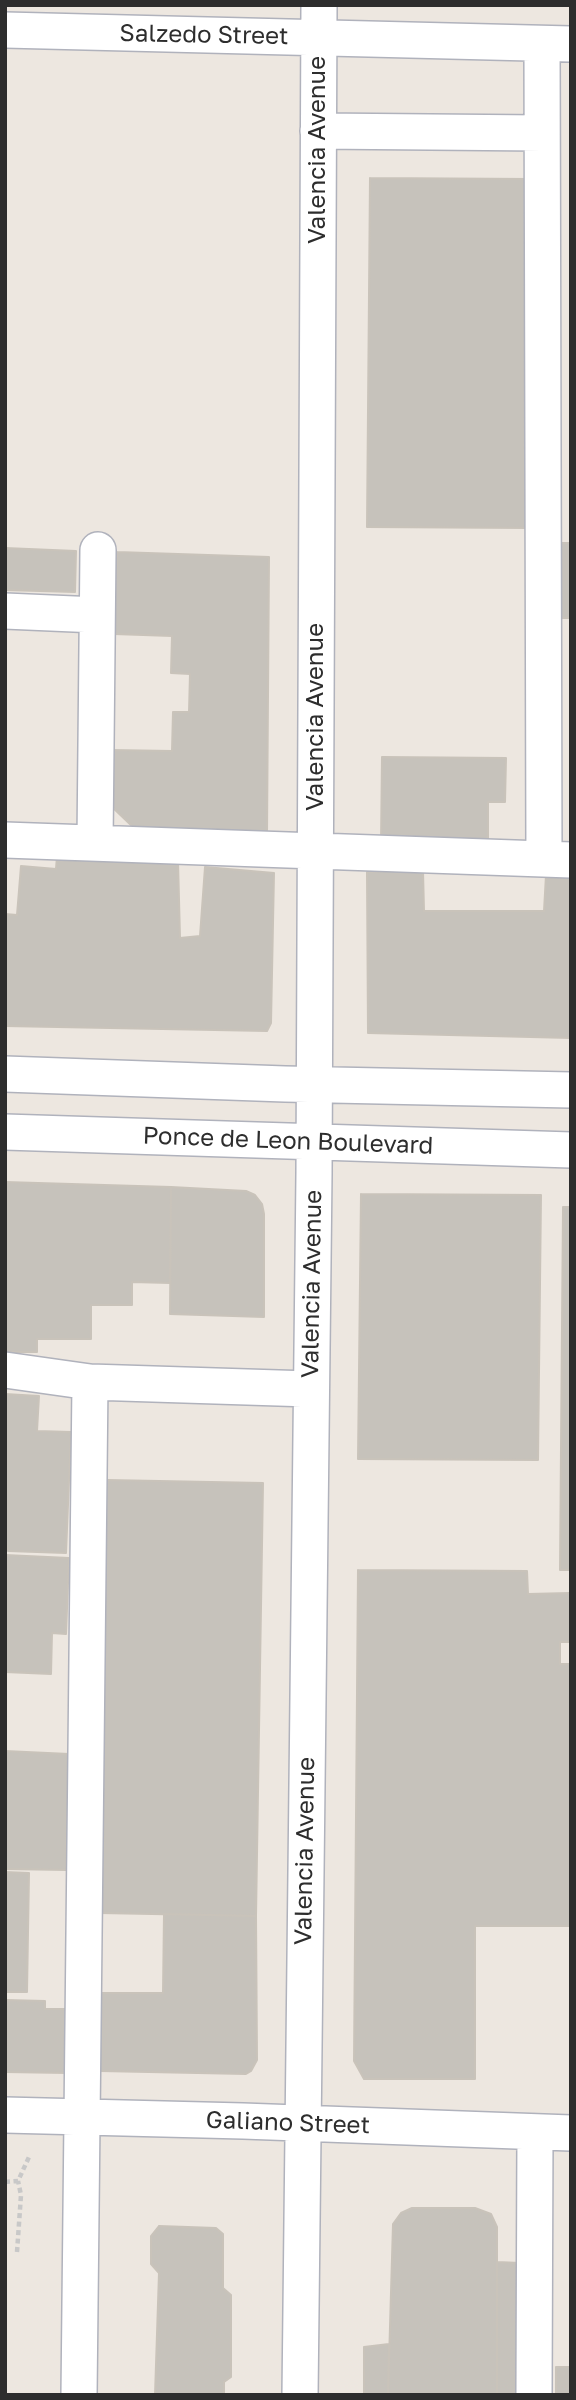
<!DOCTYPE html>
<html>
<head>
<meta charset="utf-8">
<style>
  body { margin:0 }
  #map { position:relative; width:576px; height:2400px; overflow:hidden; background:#ede7e0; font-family:"Golos Text",sans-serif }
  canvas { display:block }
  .frame { position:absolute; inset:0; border:7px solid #2d2d2d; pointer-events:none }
</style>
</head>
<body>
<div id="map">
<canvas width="576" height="2400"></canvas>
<div class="frame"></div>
</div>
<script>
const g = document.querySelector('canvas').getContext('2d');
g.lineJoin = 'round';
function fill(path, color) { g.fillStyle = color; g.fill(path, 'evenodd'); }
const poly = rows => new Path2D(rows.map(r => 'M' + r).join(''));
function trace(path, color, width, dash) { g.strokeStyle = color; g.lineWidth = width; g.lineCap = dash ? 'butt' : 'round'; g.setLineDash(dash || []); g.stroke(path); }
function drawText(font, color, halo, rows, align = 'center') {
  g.font = font + ' "Golos Text",sans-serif'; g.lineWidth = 6; g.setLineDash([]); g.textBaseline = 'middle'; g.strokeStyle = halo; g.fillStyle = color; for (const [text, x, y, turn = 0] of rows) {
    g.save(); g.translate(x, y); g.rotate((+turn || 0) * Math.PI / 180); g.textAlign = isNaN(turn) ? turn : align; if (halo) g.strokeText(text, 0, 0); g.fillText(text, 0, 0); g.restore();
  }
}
const building = poly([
  [370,178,530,179,528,528,367,527,370,178],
  [561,543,571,543,571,618,560,618,561,543],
  [5,548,76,551,75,592,5,590,5,548],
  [117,552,269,557,267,834,135,829,109,804,111,750,172,751,173,712,189,712,190,674,171,673,172,636,114,634,117,552],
  [382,757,506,758,505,802,488,802,488,844,381,843,382,757],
  [57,856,178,861,180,938,200,936,205,867,274,873,271,1023,267,1031,5,1026,5,914,17,915,21,866,56,869,57,856],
  [423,871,424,911,544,911,546,875,571,876,571,1038,368,1033,367,872,423,871],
  [5,1182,171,1187,170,1283,132,1282,132,1305,91,1305,91,1339,37,1339,37,1352,5,1352,5,1182],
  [171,1187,246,1191,255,1195,262,1204,264,1214,264,1317,170,1314,171,1187],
  [361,1194,541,1195,538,1460,358,1459,361,1194],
  [563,1207,571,1207,571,1570,560,1570,563,1207],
  [5,1394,39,1396,37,1431,71,1432,66,1553,8,1551,7,1546,5,1546,5,1394],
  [107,1480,263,1483,256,1916,100,1913,107,1480],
  [5,1555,69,1558,66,1634,52,1633,51,1674,5,1672,5,1555],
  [358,1570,527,1571,528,1594,570,1593,570,1642,560,1642,560,1664,571,1664,571,1926,475,1926,475,2079,364,2079,354,2061,358,1570],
  [5,1751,69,1754,66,1870,5,1869,5,1751],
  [5,1872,29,1873,27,1992,5,1992,5,1872],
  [164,1914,256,1916,257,2060,251,2071,246,2074,100,2071,101,1993,163,1993,164,1914],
  [5,2000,45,2001,45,2009,68,2009,67,2073,5,2072,5,2000],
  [412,2208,475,2208,491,2214,497,2227,497,2395,388,2395,393,2224,401,2213,412,2208],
  [159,2226,216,2228,223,2234,223,2288,231,2295,231,2377,224,2382,224,2395,155,2395,159,2273,151,2264,151,2236,159,2226],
  [497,2262,520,2263,519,2395,497,2395,497,2262],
  [389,2344,388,2395,364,2395,364,2347,389,2344],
  [556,2367,571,2367,571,2395,556,2395,556,2367]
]);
fill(building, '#c6c2bb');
trace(building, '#c9c3ba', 2);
const minor = poly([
  [5,30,571,44],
  [542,44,544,859],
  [318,131,542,133],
  [5,611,97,615],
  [5,840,571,860],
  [95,842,98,550],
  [5,1074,285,1084,571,1090],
  [5,1132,571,1150],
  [5,1370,90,1382,310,1389],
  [5,2115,243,2121,571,2133],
  [79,2395,90,1382],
  [300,2395,314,1174,319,5],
  [534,2395,535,2132]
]);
trace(minor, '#b0b2bc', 38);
trace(poly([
  [5,2182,18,2181,29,2157],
  [17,2252,21,2195,18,2181]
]), '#c8c8c8', 4.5, [5, 3.5]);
trace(minor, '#fff', 35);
drawText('24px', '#2d2d2d', '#fff', [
  ["Salzedo Street",204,35,1],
  ["Valencia Avenue",317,150,-90],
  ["Valencia Avenue",315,717,-90],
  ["Ponce de Leon Boulevard",288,1141,2],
  ["Valencia Avenue",312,1284,-89],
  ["Valencia Avenue",305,1851,-89],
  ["Galiano Street",288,2123,2]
]);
</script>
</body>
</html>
